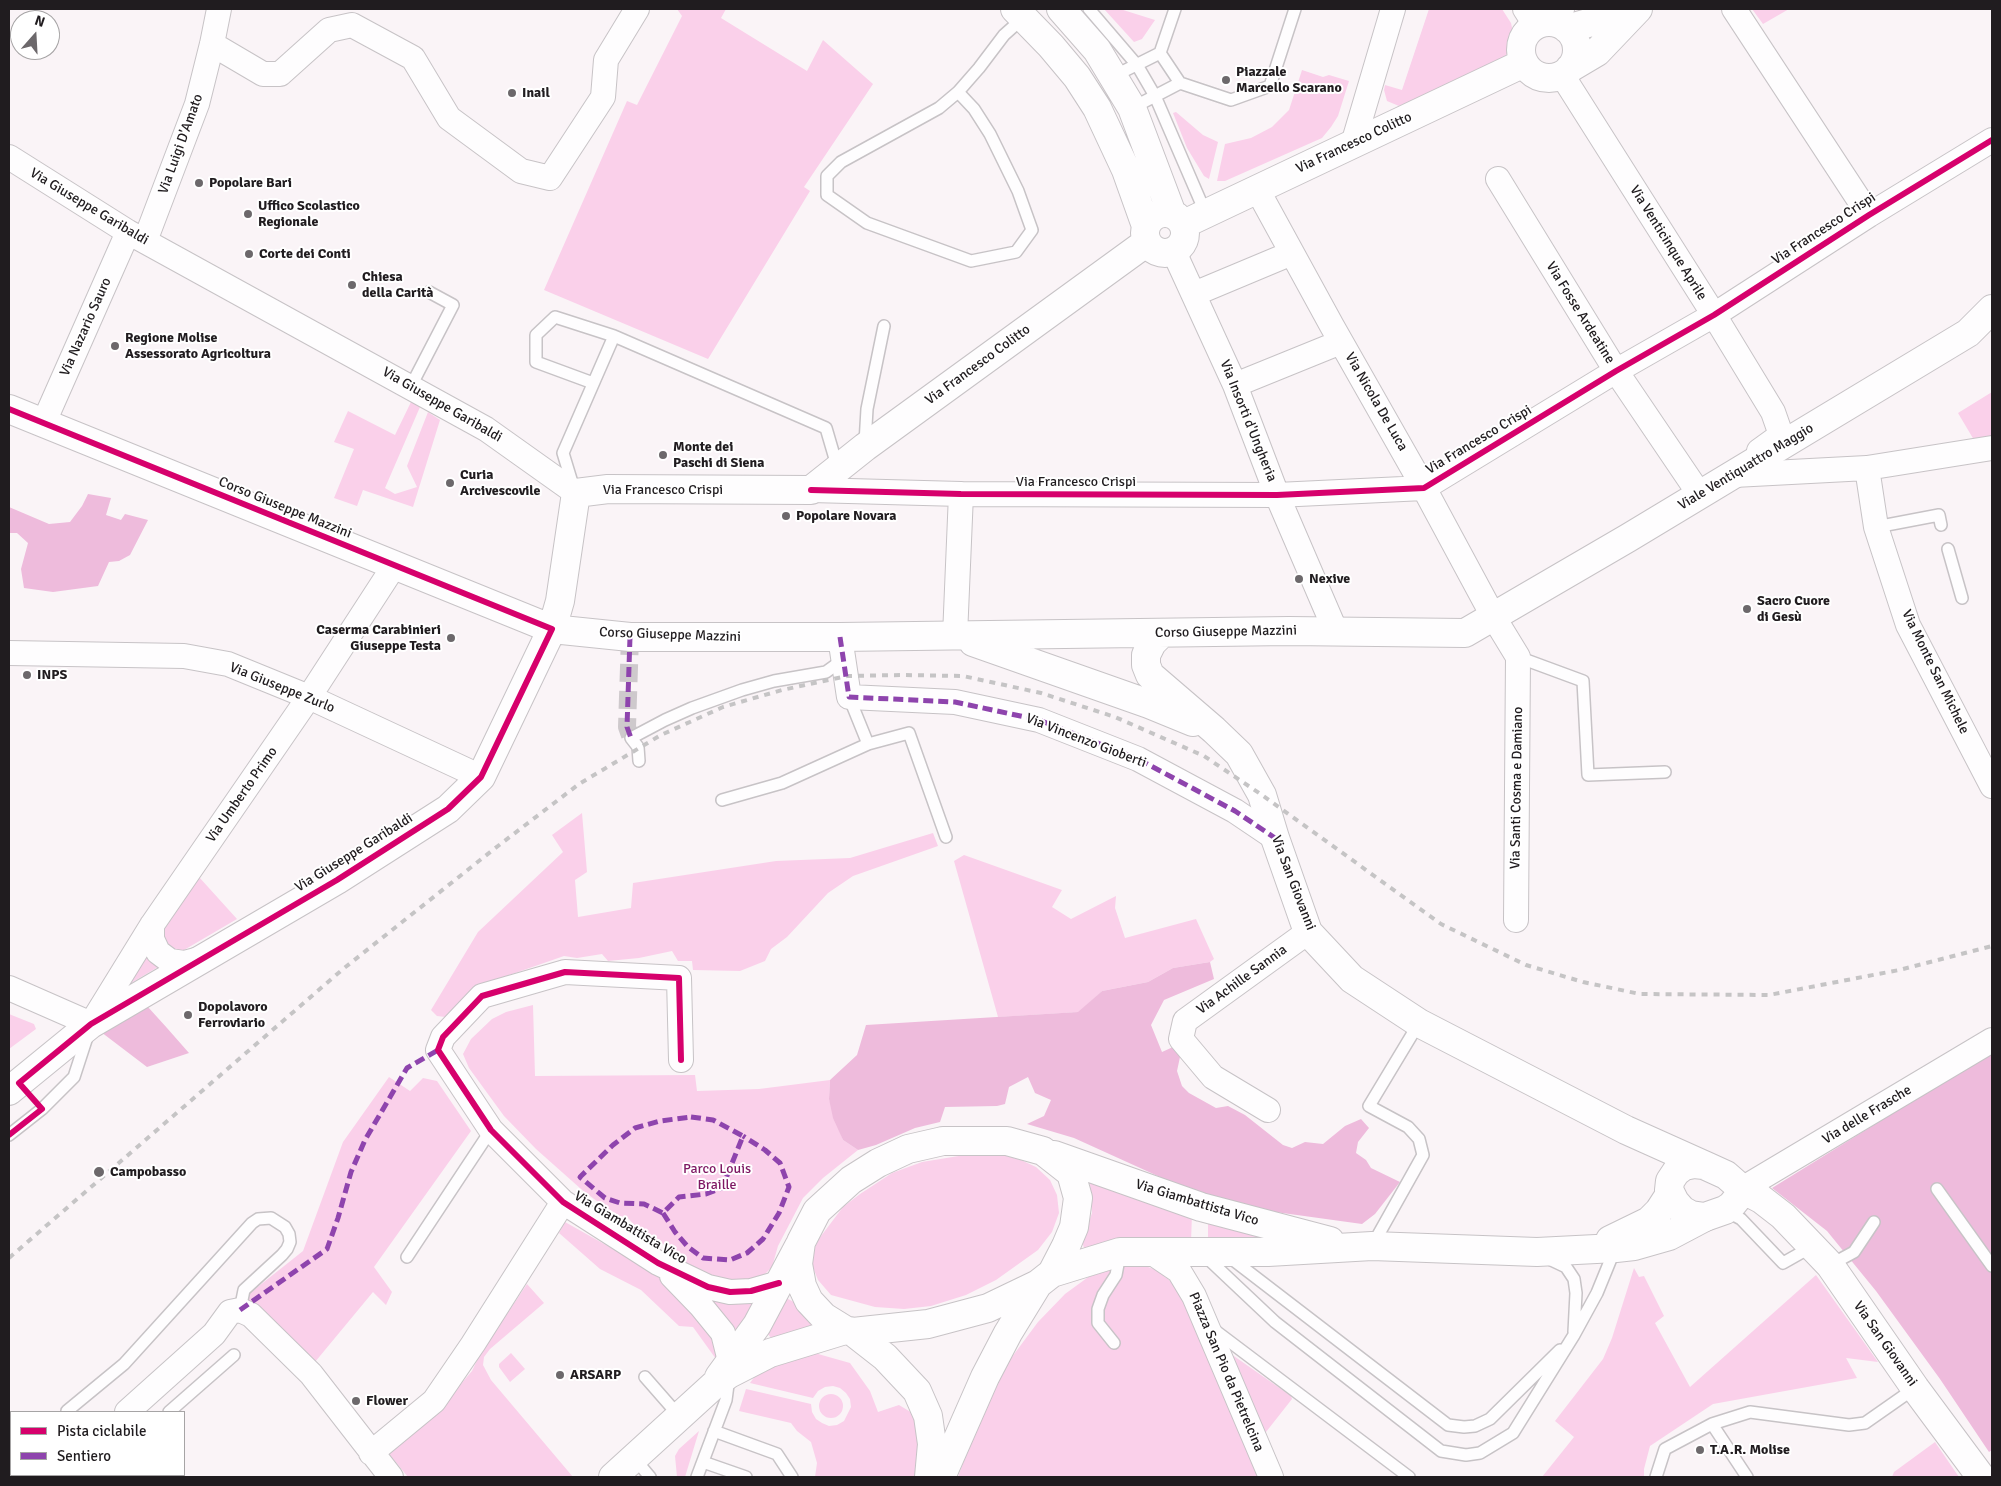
<!DOCTYPE html>
<html>
<head>
<meta charset="utf-8">
<style>
  body { margin:0 }
  #map { position:relative; width:2001px; height:1486px; overflow:hidden; background:#faf4f7; font-family:Signika,sans-serif }
  canvas { display:block }
  .frame { position:absolute; inset:0; border:10px solid #201c1f; pointer-events:none }
  .legend { position:absolute; left:10px; top:1411px; width:175px; height:65px; box-sizing:border-box; background:#fff; border:1px solid #a6a4a5; margin:0; padding:6px 9px; list-style:none; font-size:15px; color:#201c1f }
  .legend li { display:flex; align-items:center; gap:10px; height:25px }
  .legend b { width:25px; border:1px solid #a6a4a5 }
  .north { position:absolute; left:10px; top:10px; width:50px; height:50px; box-sizing:border-box; background:#fff; border:1px solid #a6a4a5; border-radius:50%; rotate:19deg; font-size:14px; font-weight:700; line-height:20px; text-align:center; color:#201c1f }
  .north::after { content:''; display:block; margin:auto; width:18px; height:22px; background:#6c686b; clip-path:polygon(50% 0,100% 100%,50% 72%,0 100%) }
</style>
</head>
<body>
<div id="map">
<canvas width="2001" height="1486"></canvas>
<div class="frame"></div>
<ul class="legend">
<li><b style="height:6px;background:#d6006c"></b>Pista ciclabile</li>
<li><b style="height:6px;background:#8e44ad"></b>Sentiero</li>
</ul>
<div class="north">N</div>
</div>
<script>
const g = document.querySelector('canvas').getContext('2d');
g.lineJoin = 'round';
function fill(path, color) { g.fillStyle = color; g.fill(path, 'evenodd'); }
const poly = rows => new Path2D(rows.map(r => 'M' + r).join(''));
function trace(path, color, width, dash) { g.strokeStyle = color; g.lineWidth = width; g.lineCap = dash ? 'butt' : 'round'; g.setLineDash(dash || []); g.stroke(path); }
function drawText(font, color, halo, rows, align = 'center') {
  g.font = font + ' Signika,sans-serif'; g.lineWidth = 4; g.setLineDash([]); g.textBaseline = 'middle'; g.strokeStyle = halo; g.fillStyle = color; for (const [text, x, y, turn = 0] of rows) {
    g.save(); g.translate(x, y); g.rotate((+turn || 0) * Math.PI / 180); g.textAlign = isNaN(turn) ? turn : align; if (halo) g.strokeText(text, 0, 0); g.fillText(text, 0, 0); g.restore();
  }
}
fill(poly([
  [677,9,726,9,721,18,807,71,823,40,873,84,804,187,810,191,708,359,544,290,627,101,637,105,682,16],
  [1104,9,1120,9,1155,20,1142,39,1134,42],
  [1429,9,1502,9,1511,23,1514,37,1511,50,1500,61,1399,106,1387,101,1384,90,1385,85,1402,90],
  [1752,9,1789,9,1763,24],
  [1302,70,1323,77,1329,75,1349,81,1338,116,1331,127,1322,138,1225,181,1217,181,1225,144,1251,138,1272,127,1289,110],
  [1176,112,1203,135,1218,142,1209,179,1204,176,1187,148,1173,113],
  [1992,392,1992,437,1974,440,1958,413],
  [411,402,420,407,385,488,395,494,417,487,407,466,428,412,440,420,413,507,363,490,357,506,334,498,354,449,334,442,348,411,395,435],
  [582,813,587,872,575,880,578,917,631,908,633,883,776,861,850,858,933,833,938,846,853,876,828,893,787,937,771,949,765,961,740,971,693,970,692,961,678,961,672,951,639,958,608,961,602,954,577,958,564,956,475,987,445,1017,437,1016,431,1010,478,932,563,852,552,835],
  [964,855,1062,890,1052,907,1071,919,1116,896,1115,908,1125,938,1196,919,1214,959,1210,962,1173,968,1148,982,1102,991,1079,1012,998,1017,954,861],
  [199,877,237,919,184,950,177,952,163,943,164,927],
  [146,953,158,967,121,989],
  [533,1005,535,1076,695,1075,697,1091,759,1089,830,1080,829,1099,843,1140,858,1150,823,1178,803,1198,778,1246,772,1267,761,1278,730,1282,687,1268,658,1239,636,1227,628,1218,620,1216,602,1205,581,1189,536,1149,504,1116,469,1068,463,1054,471,1039,492,1019,506,1012],
  [9,1014,34,1024,36,1029,9,1049],
  [389,1077,410,1091,423,1078,437,1081,471,1131,374,1267,392,1292,386,1305,373,1292,315,1362,291,1343,245,1297,303,1251,343,1142],
  [977,1153,1003,1155,1021,1160,1036,1167,1050,1180,1057,1195,1059,1213,1052,1232,1038,1250,996,1280,966,1295,931,1306,904,1309,875,1307,831,1295,818,1280,812,1265,814,1250,818,1240,843,1207,860,1194,892,1173,922,1162],
  [1096,1181,1192,1214,1191,1242,1091,1249,1084,1248,1082,1241,1092,1213,1090,1184],
  [1208,1221,1268,1234,1271,1243,1208,1242],
  [565,1222,654,1272,720,1343,716,1359,693,1327,679,1326,641,1290,600,1269,559,1233],
  [1135,1262,1156,1270,1173,1283,1188,1305,1261,1477,958,1477,985,1402,1003,1369,1038,1322,1065,1294,1102,1267],
  [1634,1268,1639,1277,1644,1276,1664,1316,1655,1323,1690,1387,1816,1275,1878,1362,1846,1358,1857,1378,1713,1404,1650,1446,1644,1469,1644,1477,1542,1477,1574,1437,1555,1421,1603,1359,1612,1338],
  [527,1284,544,1303,490,1349,484,1357,483,1365,491,1380,573,1477,408,1477,385,1449,447,1400,472,1371,480,1354],
  [706,1294,761,1298,735,1339],
  [786,1298,794,1302,814,1326,772,1339,767,1333],
  [811,1352,850,1363,870,1391,878,1412,899,1405,914,1414,920,1445,916,1477,815,1477,817,1463,811,1442,797,1431,791,1423,739,1411,746,1389,811,1404,812,1412,816,1419,822,1423,829,1426,837,1425,844,1421,851,1407,850,1399,846,1393,840,1388,833,1386,825,1387,818,1391,813,1398,750,1383,758,1372,772,1364],
  [511,1353,525,1369,510,1382,499,1367,499,1364],
  [1231,1354,1291,1396,1292,1399,1266,1432,1262,1434],
  '819 1406a12 12 0 1 1 24 0a12 12 0 1 1-24 0Z',
  [699,1431,685,1477,677,1477,675,1456,679,1449],
  [1935,1442,1959,1477,1892,1477,1894,1472]
]), '#fad0ea');
fill(poly([
  [88,494,111,498,106,515,121,520,125,514,148,520,130,555,119,561,109,562,98,586,53,592,24,588,21,569,28,543,17,533,9,533,9,507,49,524,70,522,82,506],
  [1210,962,1214,979,1164,1000,1151,1025,1162,1052,1173,1047,1180,1057,1177,1071,1182,1086,1189,1093,1216,1108,1228,1106,1245,1115,1283,1145,1292,1148,1305,1142,1323,1144,1345,1126,1361,1119,1369,1128,1358,1142,1356,1153,1366,1160,1371,1168,1400,1182,1375,1214,1362,1224,1268,1211,1220,1200,1171,1182,1074,1138,1027,1124,1044,1116,1051,1100,1035,1093,1028,1077,1009,1087,1005,1104,997,1106,945,1107,940,1122,915,1128,876,1145,858,1150,843,1140,833,1118,829,1099,830,1080,857,1055,866,1025,1078,1012,1102,991,1148,982,1173,968],
  [148,1007,167,1028,189,1053,147,1067,101,1032],
  [1992,1052,1992,1450,1989,1452,1940,1379,1876,1291,1827,1231,1772,1188]
]), '#eebbdc');
trace(poly([
  [630,637,627,727,631,738]
]), '#cec9cc', 18, [18, 9]);
const service = poly([
  [1089,9,1137,65,1155,96,1206,214],
  [1175,9,1160,53,1180,83,1231,100,1270,86,1295,9],
  [1114,76,1160,53],
  [958,92,974,109,990,134,1018,191,1032,230,1016,252,971,261,867,223,827,195,827,176,841,162,939,108,958,92,979,68,1004,35,1023,18],
  [1132,108,1180,83],
  [614,336,826,428,838,469],
  [411,386,453,305,429,292],
  [865,443,867,409,884,326],
  [574,489,563,453,614,336,555,317,536,335,536,362,593,383],
  [1876,527,1939,515,1941,525],
  [1948,549,1962,598],
  [1518,657,1583,681,1588,775,1665,772],
  [868,744,909,733,946,837],
  [639,761,638,747,631,738,665,720,692,708,742,690,774,681,826,672,844,659],
  [722,800,782,783,868,744,849,697],
  [9,1135,42,1109,74,1077,88,1034],
  [1937,1189,1992,1266],
  [1726,1211,1741,1219,1783,1263,1813,1246],
  [1372,1246,1423,1155,1419,1139,1408,1127,1369,1106,1419,1023],
  [1204,1255,1275,1322,1441,1451,1466,1455,1480,1453,1513,1433,1574,1335,1597,1293,1615,1249],
  [1228,1256,1448,1425,1464,1427,1475,1426,1490,1419,1560,1350],
  [407,1257,491,1130],
  [1547,1258,1566,1267,1574,1279,1576,1293,1574,1332],
  [1830,1265,1854,1252,1874,1222],
  [1213,1329,1409,1477],
  [1114,1343,1098,1323,1098,1309,1103,1295,1116,1275,1120,1254],
  [645,1377,680,1417],
  [67,1411,124,1364,252,1223,258,1219,271,1218,285,1227,289,1234,290,1242,287,1249,282,1255,244,1290,240,1310],
  [169,1412,234,1355],
  [1712,1424,1747,1477],
  [714,1431,777,1454,792,1477],
  [634,1458,650,1477],
  [703,1462,746,1477],
  [96,1477,99,1475],
  [697,1477,726,1400,729,1377],
  [1656,1477,1665,1449,1712,1424,1750,1412,1849,1425,1865,1423,1915,1388]
]);
const minor = poly([
  [1525,9,1536,26],
  [1734,9,1869,215],
  [1557,24,1562,9],
  [212,44,263,74,280,74,329,30,352,25,413,58,449,118,521,171,550,178,603,97,606,60,637,9],
  [1562,75,1714,315,1773,412,1780,432,1777,438,1759,451],
  [1353,144,1393,9],
  [9,157,128,232,486,429,576,493],
  [1498,179,1616,371,1700,495],
  [1257,189,1332,326,1424,488,1493,616,1518,657,1516,920],
  [145,241,197,104,212,44,219,9],
  [1174,252,1235,385,1277,495,1336,632],
  [1194,294,1292,253],
  [1235,385,1341,342],
  [44,422,128,232],
  [1867,468,1876,527,1908,625,1992,786],
  [1734,475,1867,468,1992,448],
  [811,490,961,494,1277,495,1424,488,1616,371,1714,315,1869,215,1992,140],
  [955,636,961,494],
  [840,637,849,697,955,702,1039,720,1138,759,1235,811,1275,838],
  [9,653,184,656,228,664,309,697,481,777],
  [152,925,152,939,158,952,170,961,184,963,199,959],
  [9,988,91,1024,152,925,309,697,394,566],
  [681,1060,679,978,565,972,482,996,443,1037,438,1050,491,1130,563,1202,658,1263,708,1287,730,1292,751,1291,779,1283],
  [1268,1110,1213,1077,1181,1039,1185,1021,1308,932],
  [1742,1189,1992,1040],
  [1151,1252,1179,1271,1194,1296,1271,1477],
  [672,1276,701,1306,723,1333,730,1361],
  [127,1412,214,1334,230,1312,240,1310,251,1315,311,1374,391,1477],
  [371,1453,434,1401,473,1344,563,1202],
  [53,1477,56,1475]
]);
const tertiary = poly([
  [943,1141,1007,1141,1043,1151,1071,1173,1078,1198,1074,1227,1066,1246,1052,1273,1038,1284,988,1308,928,1324,853,1332,845,1330,824,1317,809,1301,802,1286,798,1264,801,1242,817,1211,851,1180,878,1163,908,1149,943,1141],
  [1054,1155,1201,1207,1330,1241],
  [1610,1240,1649,1221,1659,1211,1670,1194],
  [1052,1273,1120,1252,1268,1252,1372,1246,1537,1252,1616,1248,1634,1246,1669,1236,1705,1217],
  [853,1332,885,1357,917,1391,928,1416,932,1444,929,1477],
  [719,1377,757,1325,799,1246],
  [613,1477,714,1385,729,1374,770,1353,845,1330],
  [941,1477,985,1377,1008,1333,1038,1284]
]);
const secondary = poly([
  [1015,9,1051,46,1077,77,1097,108,1126,170,1146,226],
  [1061,9,1097,50,1132,108,1172,214],
  '1521 50a28 28 0 1 1 56 0a28 28 0 1 1-56 0Z',
  [1567,29,1602,19,1623,9],
  [1570,68,1597,52,1638,9],
  '1145 233a20 20 0 1 1 40 0a20 20 0 1 1-40 0Z',
  [1184,224,1524,63],
  [9,409,552,629,630,637,840,637,1289,631,1465,633,1628,538,1968,333,1992,309],
  [1162,633,1152,643,1146,655,1146,665,1150,675,1214,730,1239,754,1262,795,1275,838,1308,932,1352,979,1419,1023,1626,1130,1704,1165],
  [973,642,1149,704,1193,722],
  [9,1091,91,1024,337,880,448,809,481,777,552,629,560,601,576,493,608,489,811,490,865,447,1147,242],
  [1742,1189,1740,1195,1731,1206,1725,1210,1705,1217,1691,1215,1682,1210,1675,1202,1669,1190,1670,1181,1676,1172,1684,1166,1694,1164,1704,1165,1726,1175,1742,1189,1761,1199,1783,1216,1830,1265,1915,1388,1981,1477]
]);
trace(service, '#c7c3c6', 14);
trace(minor, '#c7c3c6', 26);
trace(tertiary, '#c7c3c6', 30);
trace(secondary, '#c7c3c6', 30);
trace(service, '#fefdfe', 11);
trace(minor, '#fefdfe', 24);
trace(tertiary, '#fefdfe', 28);
trace(secondary, '#fefdfe', 28);
trace(poly([
  [9,1258,343,969,494,849,579,784,661,735,723,707,782,690,847,676,902,675,963,676,1041,693,1115,717,1204,756,1262,795,1441,924,1526,965,1583,982,1640,994,1769,995,1899,970,1992,946]
]), '#c5c4c5', 4, [6, 6]);
trace(poly([
  [630,637,627,727,631,738],
  [840,637,849,697,955,702,1039,720,1138,759,1235,811,1275,838],
  [691,1117,713,1120,743,1136,722,1188,706,1194,679,1197,663,1213,644,1204,620,1203,605,1198,580,1177,613,1145,635,1128,660,1121,691,1117],
  [663,1213,675,1232,688,1247,703,1258,730,1260,747,1253,763,1239,779,1213,789,1187,780,1163,765,1150,743,1136],
  [240,1310,327,1249,338,1218,351,1172,365,1140,407,1068,438,1050]
]), '#8e44ad', 5, [10, 5]);
trace(poly([
  [9,409,552,629,481,777,448,809,337,880,91,1024,19,1083,42,1109,9,1135],
  [811,490,961,494,1277,495,1424,488,1616,371,1714,315,1869,215,1992,140],
  [681,1060,679,978,565,972,482,996,443,1037,438,1050,491,1130,563,1202,658,1263,708,1287,730,1292,751,1291,779,1283]
]), '#d6006c', 6);
for (const [x, y, r, color] of [
  [1226,80,5,"#6c686b"],
  [512,93,5,"#6c686b"],
  [199,183,5,"#6c686b"],
  [248,214,5,"#6c686b"],
  [249,254,5,"#6c686b"],
  [352,285,5,"#6c686b"],
  [115,346,5,"#6c686b"],
  [663,455,5,"#6c686b"],
  [450,483,5,"#6c686b"],
  [786,516,5,"#6c686b"],
  [1299,579,5,"#6c686b"],
  [1747,609,5,"#6c686b"],
  [451,638,5,"#6c686b"],
  [27,675,5,"#6c686b"],
  [188,1015,5,"#6c686b"],
  [99,1172,6,"#6c686b"],
  [560,1375,5,"#6c686b"],
  [356,1401,5,"#6c686b"],
  [1700,1450,5,"#6c686b"]
]) { const dot = new Path2D(); dot.arc(x, y, r, 0, 2 * Math.PI); g.fillStyle = color; g.fill(dot); trace(dot, '#fff', 2); }
drawText('bold 14px', '#201c1f', '#fff', [
  ["Piazzale",1236,72],
  ["Marcello Scarano",1236,88],
  ["Inail",522,93],
  ["Popolare Bari",209,183],
  ["Uffico Scolastico",258,206],
  ["Regionale",258,222],
  ["Corte dei Conti",259,254],
  ["Chiesa",362,277],
  ["della Carità",362,293],
  ["Regione Molise",125,338],
  ["Assessorato Agricoltura",125,354],
  ["Monte dei",673,447],
  ["Paschi di Siena",673,463],
  ["Curia",460,475],
  ["Arcivescovile",460,491],
  ["Popolare Novara",796,516],
  ["Nexive",1309,579],
  ["Sacro Cuore",1757,601],
  ["di Gesù",1757,617],
  ["Caserma Carabinieri",441,630,"right"],
  ["Giuseppe Testa",441,646,"right"],
  ["INPS",37,675],
  ["Dopolavoro",198,1007],
  ["Ferroviario",198,1023],
  ["Campobasso",110,1172],
  ["ARSARP",570,1375],
  ["Flower",366,1401],
  ["T.A.R. Molise",1710,1450]
], 'left');
drawText('14px', '#201c1f', '#fff', [
  ["Via Francesco Colitto",1354,143,-25],
  ["Via Luigi D'Amato",181,144,-70],
  ["Via Giuseppe Garibaldi",89,207,31],
  ["Via Francesco Crispi",1824,229,-33],
  ["Via Venticinque Aprile",1668,243,58],
  ["Via Fosse Ardeatine",1580,313,58],
  ["Via Nazario Sauro",86,327,-66],
  ["Via Francesco Colitto",978,365,-36],
  ["Via Nicola De Luca",1376,402,60],
  ["Via Giuseppe Garibaldi",442,405,30],
  ["Via Insorti d'Ungheria",1248,421,68],
  ["Via Francesco Crispi",1479,440,-31],
  ["Viale Ventiquattro Maggio",1746,467,-31],
  ["Via Francesco Crispi",1076,482],
  ["Via Francesco Crispi",663,490],
  ["Corso Giuseppe Mazzini",285,508,22],
  ["Corso Giuseppe Mazzini",1226,632,-1],
  ["Corso Giuseppe Mazzini",670,635,2],
  ["Via Monte San Michele",1935,672,64],
  ["Via Giuseppe Zurlo",282,688,22],
  ["Via Vincenzo Gioberti",1086,741,21],
  ["Via Santi Cosma e Damiano",1517,788,-89],
  ["Via Umberto Primo",242,795,-55],
  ["Via Giuseppe Garibaldi",354,853,-32],
  ["Via San Giovanni",1293,883,69],
  ["Via Achille Sannia",1242,980,-36],
  ["Via delle Frasche",1867,1115,-31],
  ["Via Giambattista Vico",1197,1203,17],
  ["Via Giambattista Vico",630,1228,31],
  ["Via San Giovanni",1885,1344,55],
  ["Piazza San Pio da Pietrelcina",1226,1372,67]
]);
drawText('14px', '#7e1863', '#fff', [
  ["Parco Louis",717,1169],
  ["Braille",717,1185]
]);
</script>
</body>
</html>
